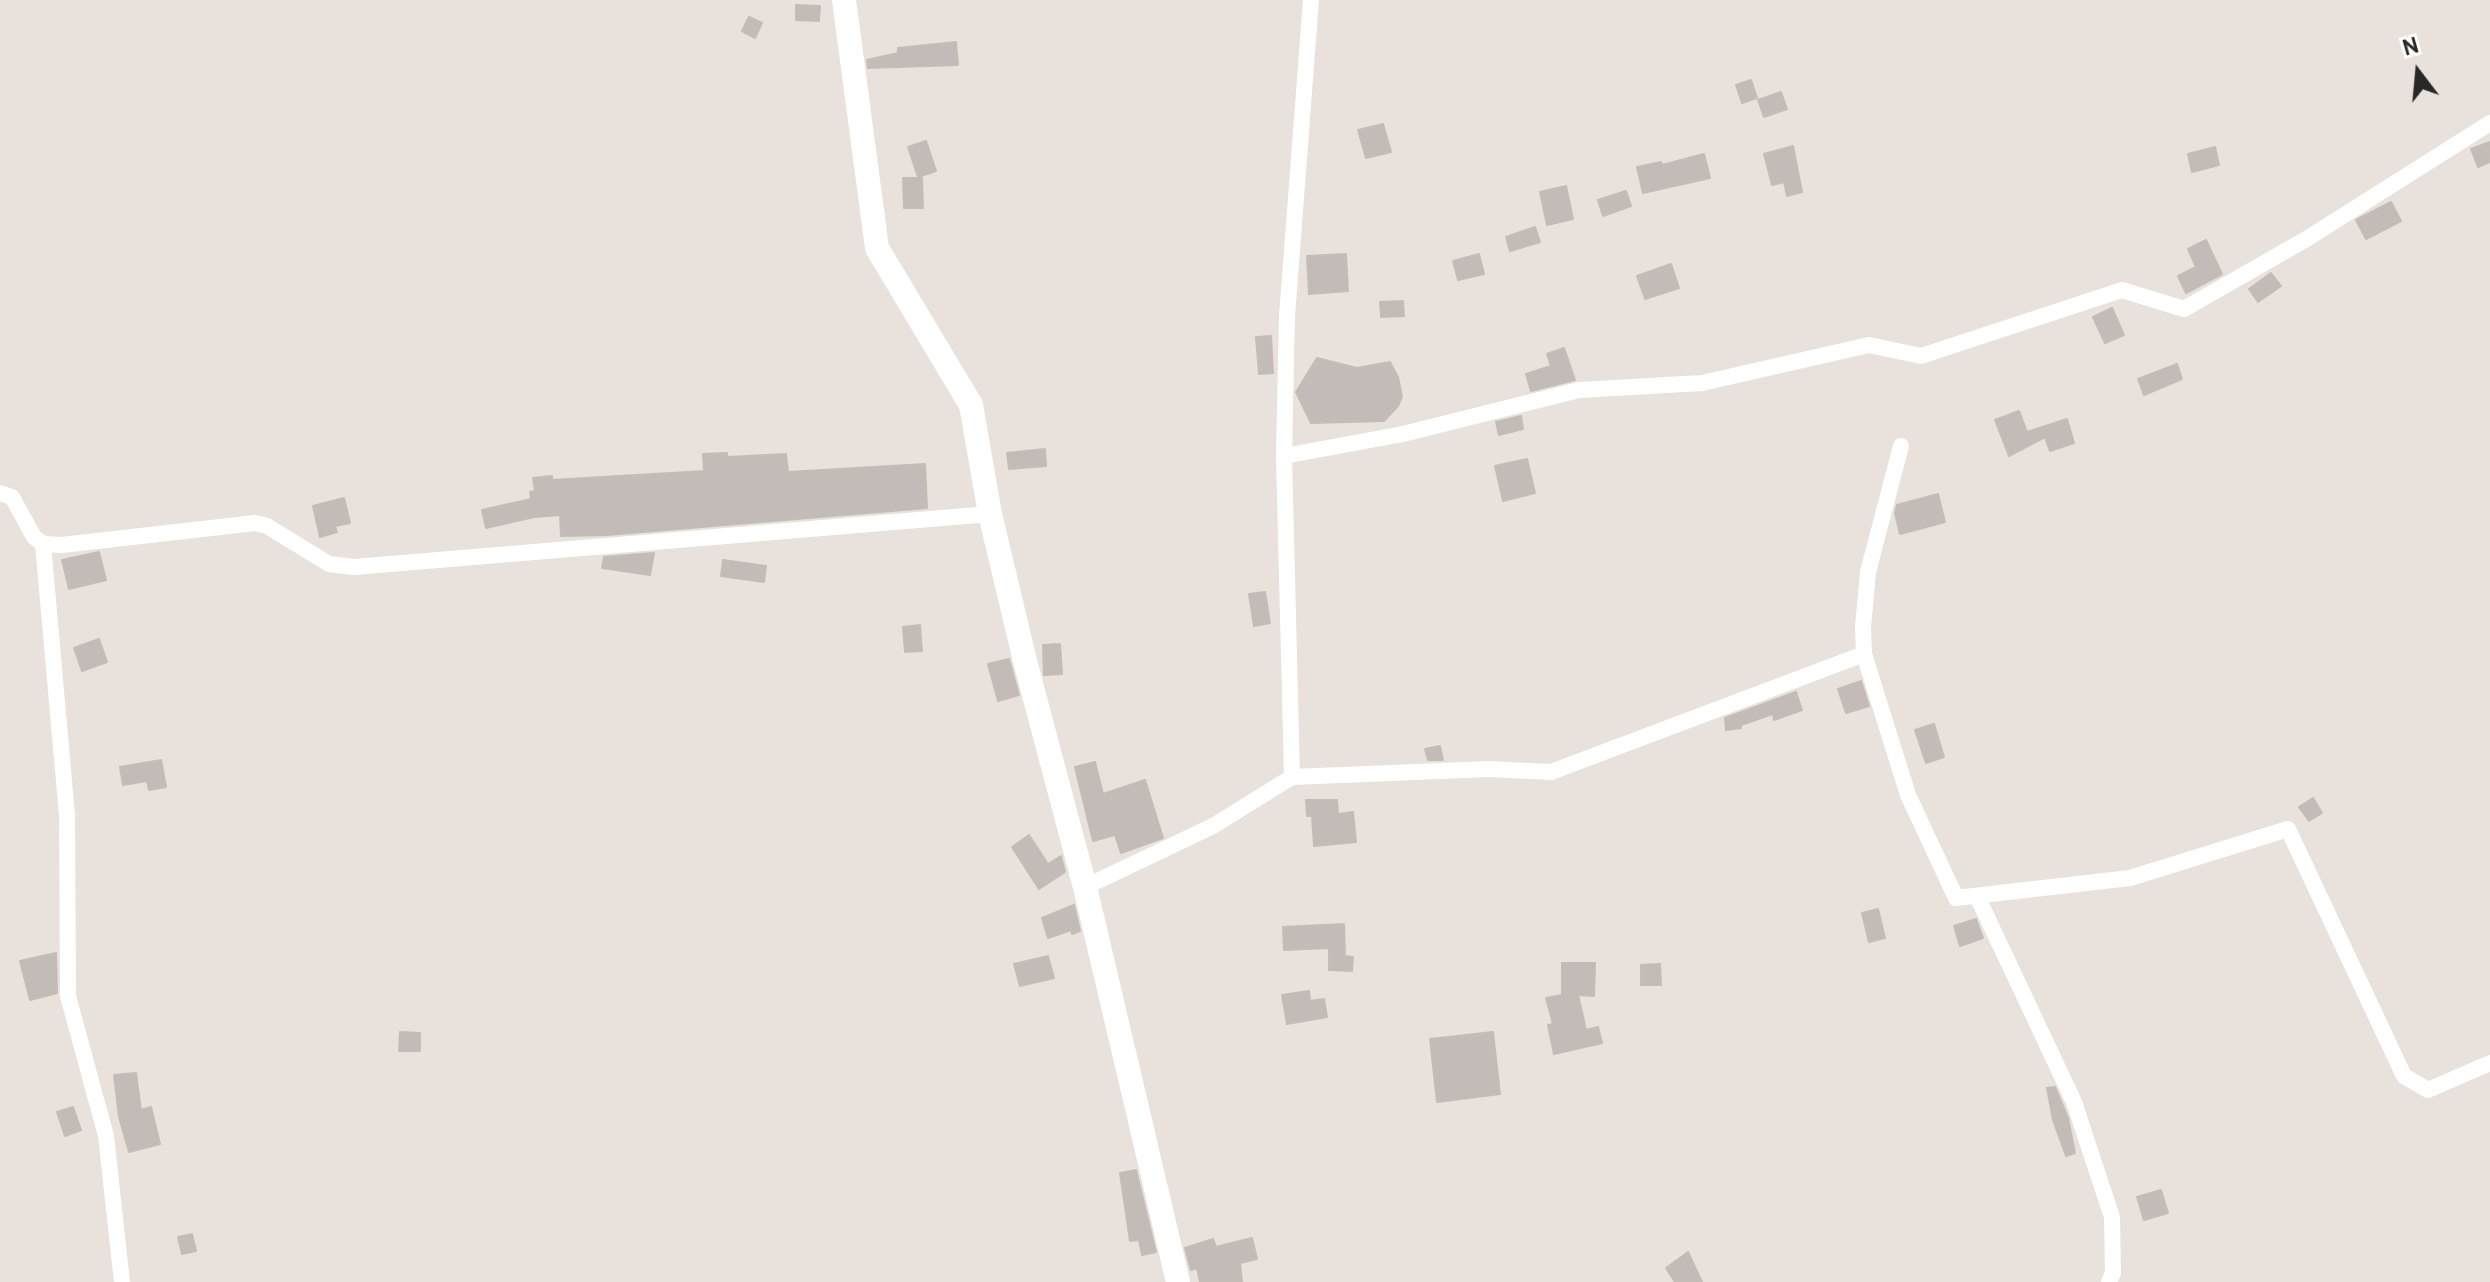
<!DOCTYPE html>
<html>
<head>
<meta charset="utf-8">
<style>
  body { margin:0 }
  #map { position:relative; width:2490px; height:1282px; overflow:hidden; background:#e9e1db; font-family:Overpass,sans-serif }
  canvas { display:block }
  .north { position:absolute; left:2378px; top:32px; width:80px; height:80px; -webkit-text-stroke:6px #fff; paint-order:stroke; rotate:344deg; font-size:22px; font-weight:700; line-height:32px; text-align:center; color:#282828 }
  .north::after { content:''; display:block; margin:auto; width:28px; height:36px; background:#282828; clip-path:polygon(50% 0,100% 100%,50% 72%,0 100%) }
</style>
</head>
<body>
<div id="map">
<canvas width="2490" height="1282"></canvas>
<div class="north">N</div>
</div>
<script>
const g = document.querySelector('canvas').getContext('2d');
g.lineJoin = 'round';
function fill(path, color) { g.fillStyle = color; g.fill(path, 'evenodd'); }
const poly = rows => new Path2D(rows.map(r => 'M' + r).join(''));
function trace(path, color, width, dash) { g.strokeStyle = color; g.lineWidth = width; g.lineCap = dash ? 'butt' : 'round'; g.setLineDash(dash || []); g.stroke(path); }
const building = poly([
  [796,5,820,6,819,21,796,20,796,5],
  [749,17,762,23,755,38,742,31,749,17],
  [956,42,958,65,868,68,867,60,898,53,898,48,956,42],
  [1751,80,1757,98,1742,103,1736,85,1751,80],
  [1781,92,1787,109,1764,117,1758,100,1781,92],
  [1383,124,1391,152,1366,158,1358,130,1383,124],
  [926,141,936,171,918,177,908,147,926,141],
  [2490,142,2490,162,2478,167,2471,149,2490,142],
  [1793,146,1802,192,1787,196,1784,182,1772,185,1764,154,1793,146],
  [2215,147,2219,165,2192,172,2188,154,2215,147],
  [1704,154,1710,178,1643,193,1637,167,1661,162,1662,165,1704,154],
  [903,178,922,178,923,208,904,208,903,178],
  [1566,186,1573,219,1547,225,1540,192,1566,186],
  [1626,191,1631,206,1603,216,1598,200,1626,191],
  [2391,202,2401,221,2366,239,2356,220,2391,202],
  [1535,227,1540,242,1510,251,1506,237,1535,227],
  [2206,240,2222,274,2186,293,2178,276,2196,267,2188,249,2206,240],
  [1346,254,1348,291,1309,294,1307,256,1346,254],
  [1479,254,1484,274,1458,280,1453,261,1479,254],
  [1671,264,1679,288,1645,299,1637,276,1671,264],
  [2271,273,2281,286,2258,302,2249,289,2271,273],
  [1403,301,1404,316,1381,317,1380,302,1403,301],
  [2112,308,2124,335,2105,343,2093,317,2112,308],
  [1271,336,1273,373,1259,374,1256,337,1271,336],
  [1564,348,1575,380,1531,391,1526,374,1551,366,1547,354,1564,348],
  [1317,358,1357,368,1390,362,1398,377,1402,397,1398,406,1384,421,1311,423,1296,392,1317,358],
  [2177,364,2182,379,2144,395,2138,379,2177,364],
  [2019,411,2027,432,2067,419,2074,443,2050,451,2045,437,2009,456,1995,420,2019,411],
  [1521,416,1523,429,1499,435,1496,422,1521,416],
  [1045,449,1046,466,1009,469,1007,453,1045,449],
  [727,453,727,457,786,454,788,472,925,464,927,508,607,535,561,536,560,515,534,517,486,528,482,510,531,499,530,492,535,491,533,478,552,476,552,480,704,471,703,454,727,453],
  [1527,459,1535,493,1503,501,1495,466,1527,459],
  [1938,494,1945,522,1900,534,1895,513,1897,505,1938,494],
  [344,498,350,523,335,526,337,532,320,537,313,506,344,498],
  [99,552,106,580,69,589,62,560,99,552],
  [654,553,650,575,602,568,604,557,654,553],
  [723,560,766,566,764,582,721,576,723,560],
  [1265,592,1270,623,1254,626,1249,594,1265,592],
  [920,625,922,651,905,652,903,627,920,625],
  [99,639,107,662,82,671,74,648,99,639],
  [1060,644,1062,674,1044,675,1043,645,1060,644],
  [1009,659,1019,695,998,701,988,664,1009,659],
  [1861,681,1869,706,1846,713,1838,689,1861,681],
  [1796,692,1802,710,1774,720,1773,714,1741,725,1741,728,1726,730,1725,718,1796,692],
  [1934,724,1944,757,1926,763,1915,730,1934,724],
  [1440,746,1443,760,1428,760,1425,749,1440,746],
  [161,760,166,787,149,790,147,781,123,785,120,767,161,760],
  [1095,762,1103,794,1145,780,1163,838,1121,853,1115,835,1093,841,1075,767,1095,762],
  [2313,798,2322,813,2309,821,2299,807,2313,798],
  [1306,800,1337,800,1338,814,1353,812,1356,842,1314,846,1312,816,1307,816,1306,800],
  [1029,835,1048,864,1061,856,1065,872,1039,889,1012,847,1029,835],
  [1074,905,1080,931,1072,934,1071,930,1048,938,1042,918,1074,905],
  [1878,909,1885,938,1869,942,1862,913,1878,909],
  [1976,919,1983,938,1960,946,1954,926,1976,919],
  [1344,924,1345,956,1353,957,1352,971,1329,970,1329,948,1284,950,1283,927,1344,924],
  [56,953,57,993,30,1000,20,961,56,953],
  [1048,956,1054,978,1020,986,1014,964,1048,956],
  [1562,963,1595,963,1594,996,1578,995,1586,1030,1598,1027,1602,1043,1554,1054,1548,1025,1553,1024,1546,998,1562,995,1562,963],
  [1660,964,1661,985,1641,985,1641,965,1660,964],
  [1309,991,1310,1001,1324,999,1327,1017,1287,1024,1282,995,1309,991],
  [400,1032,420,1033,420,1051,399,1051,400,1032],
  [1493,1032,1500,1094,1437,1102,1430,1039,1493,1032],
  [136,1073,141,1110,151,1107,160,1144,129,1152,119,1117,114,1075,136,1073],
  [2055,1087,2068,1118,2075,1153,2066,1156,2053,1120,2047,1088,2055,1087],
  [73,1107,81,1130,65,1136,57,1112,73,1107],
  [1136,1170,1156,1252,1142,1255,1139,1240,1130,1241,1120,1173,1136,1170],
  [2161,1190,2168,1213,2144,1220,2137,1197,2161,1190],
  [192,1234,196,1251,182,1254,178,1237,192,1234],
  [1252,1238,1257,1259,1240,1263,1242,1282,1200,1282,1197,1268,1191,1270,1185,1248,1213,1239,1216,1247,1252,1238],
  [1688,1252,1702,1282,1675,1282,1666,1268,1688,1252]
]);
fill(building, '#c2bbb8');
trace(building, '#c4bdb5', 2);
trace(poly([
  [2490,123,2308,238,2184,309,2122,290,1921,356,1869,345,1702,383,1579,390,1403,434,1284,456,1292,777,1489,769,1551,772,1864,654,1908,795,1956,898,2130,878,2288,829,2404,1076,2428,1090,2490,1063],
  [1284,456,1287,316,1311,0],
  [0,493,12,497,34,537,43,544,62,545,255,523,267,526,329,564,354,567,990,514],
  [43,544,67,815,68,996,106,1136,122,1282],
  [1864,654,1863,627,1868,572,1901,446],
  [1085,887,1213,826,1292,777],
  [1977,896,2074,1102,2112,1217,2113,1273,2109,1282]
]), '#fff', 16);
trace(poly([
  [844,0,877,248,971,405,990,514,1025,661,1085,887,1178,1282]
]), '#fff', 24);
</script>
</body>
</html>
